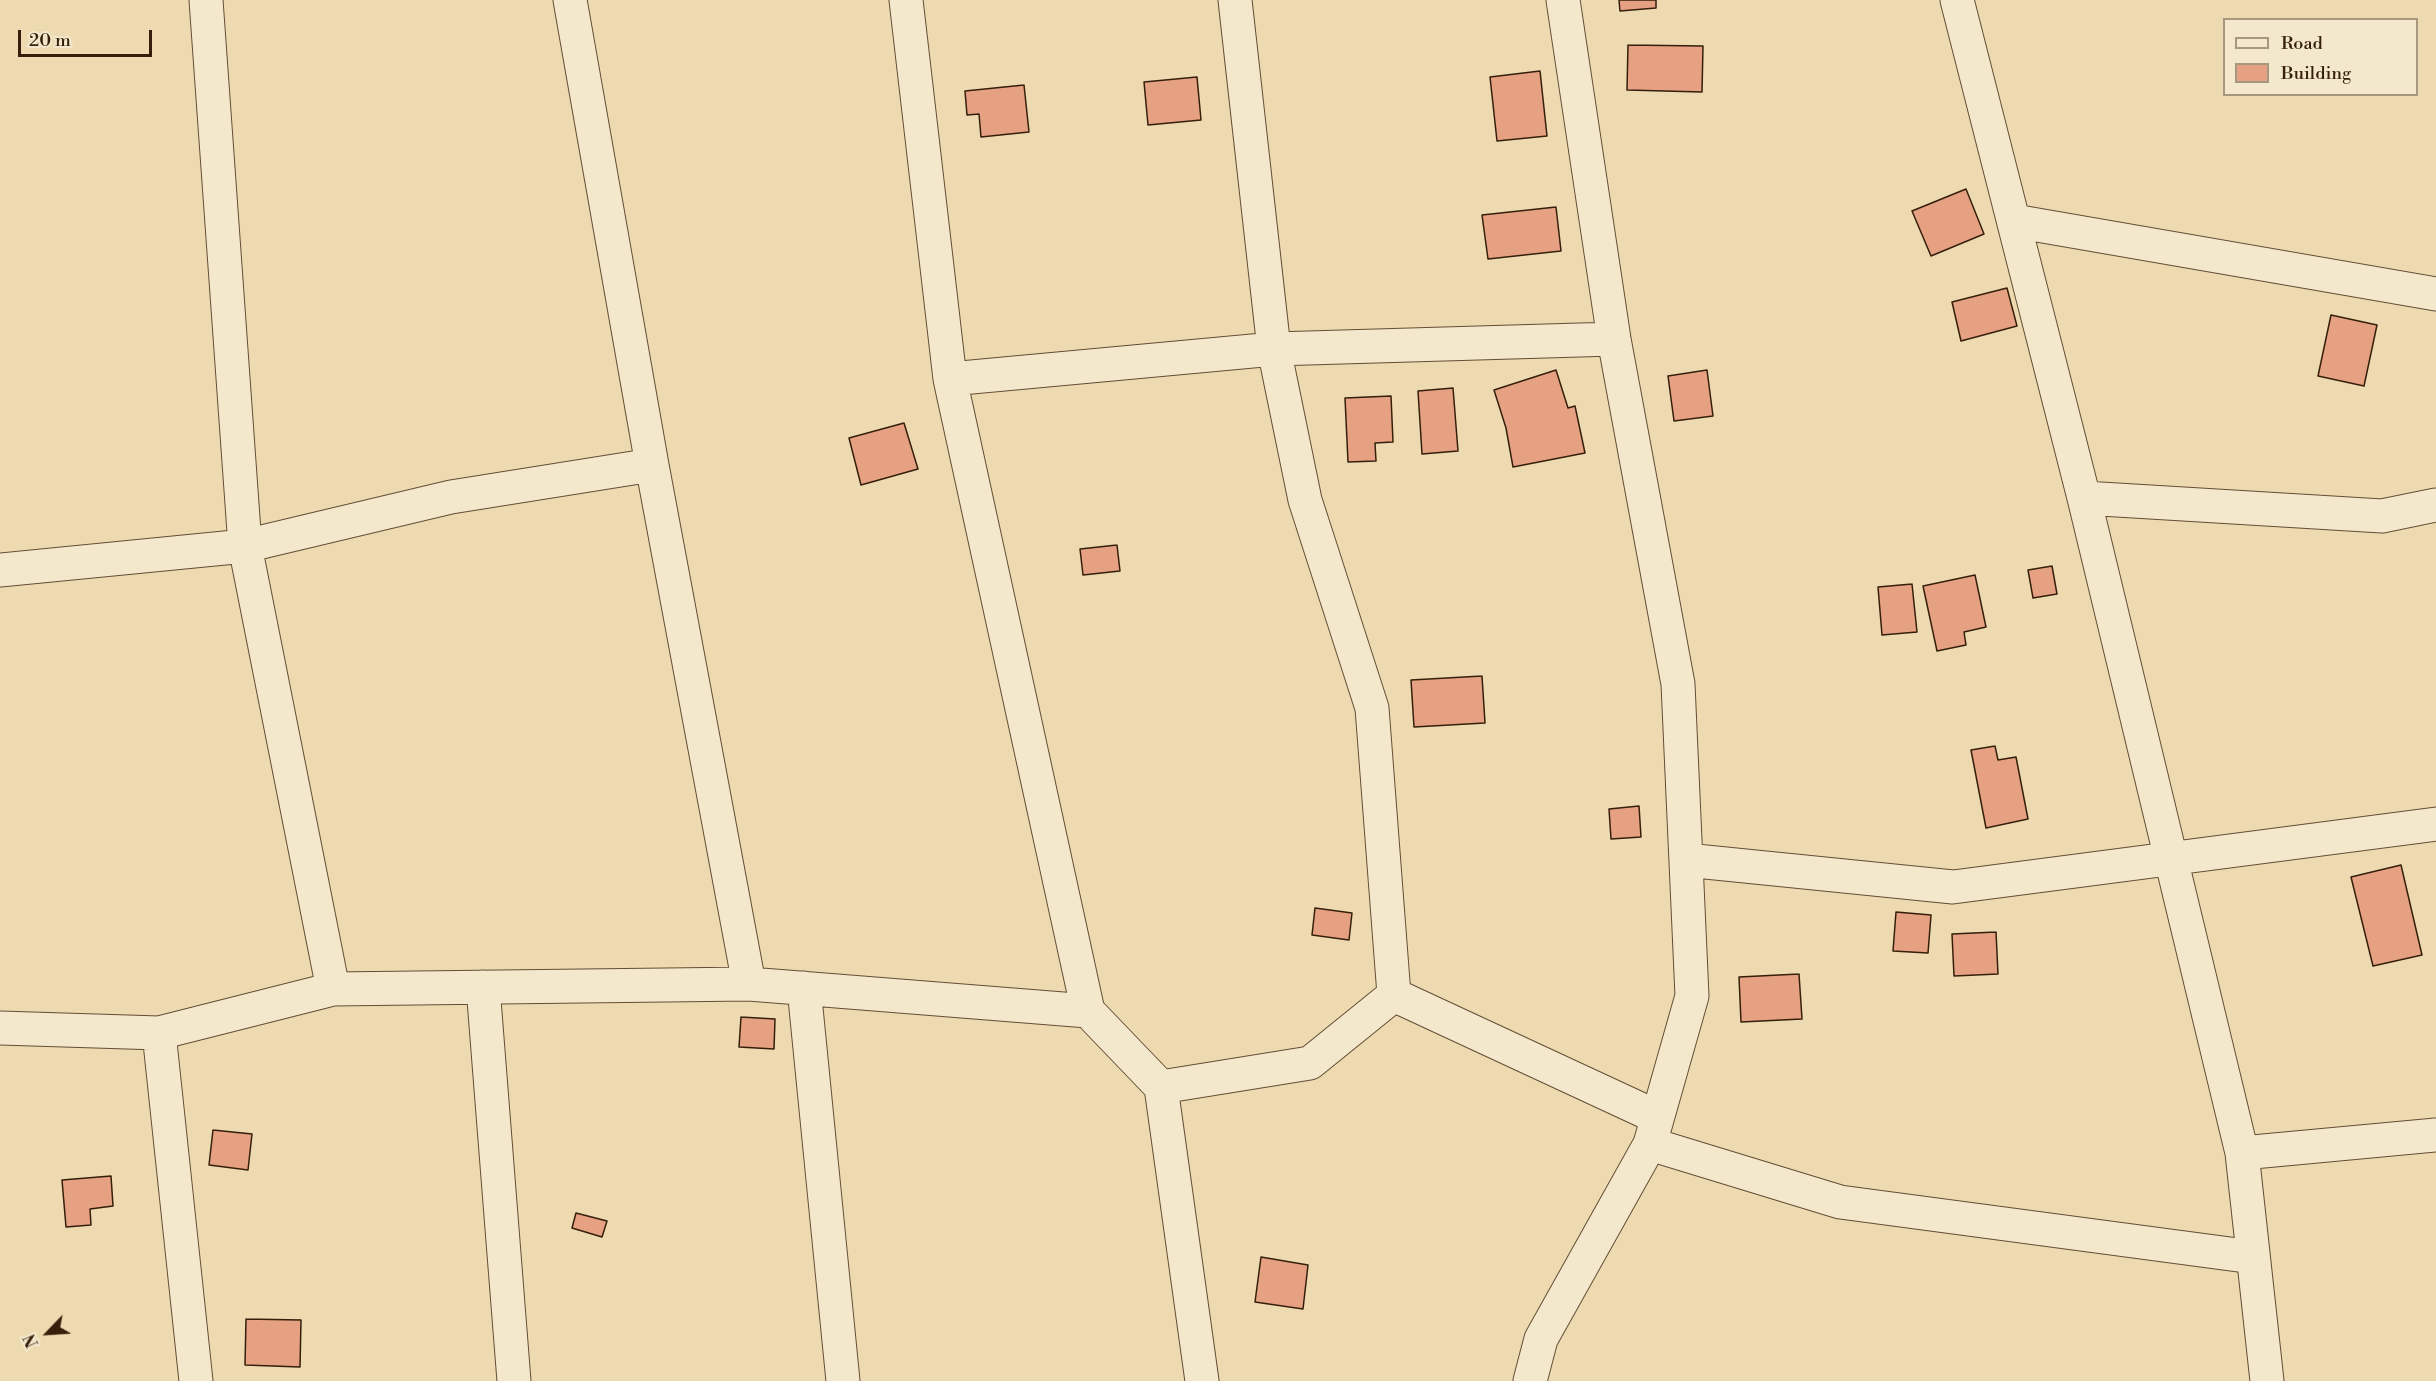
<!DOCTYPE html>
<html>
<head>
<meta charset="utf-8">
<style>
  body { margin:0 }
  #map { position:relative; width:2436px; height:1381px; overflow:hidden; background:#eddab1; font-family:"Libre Bodoni",serif }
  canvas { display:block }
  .legend { position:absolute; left:2223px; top:18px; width:195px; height:78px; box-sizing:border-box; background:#f3e7cc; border:2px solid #a7977e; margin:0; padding:8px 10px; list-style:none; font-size:18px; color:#351f0a }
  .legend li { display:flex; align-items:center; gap:12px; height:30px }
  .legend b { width:30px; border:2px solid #a7977e }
  .north { position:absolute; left:18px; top:1303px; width:60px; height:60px; -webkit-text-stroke:4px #f3e7cc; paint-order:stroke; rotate:245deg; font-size:16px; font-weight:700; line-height:24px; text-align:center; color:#351f0a }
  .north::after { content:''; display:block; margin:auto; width:21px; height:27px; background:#351f0a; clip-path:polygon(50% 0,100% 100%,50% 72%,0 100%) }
  .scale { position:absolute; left:18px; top:30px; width:134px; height:27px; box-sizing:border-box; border:3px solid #351f0a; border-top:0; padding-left:8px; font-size:18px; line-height:21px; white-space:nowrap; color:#351f0a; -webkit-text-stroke:4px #f3e7cc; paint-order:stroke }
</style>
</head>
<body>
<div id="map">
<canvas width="2436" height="1381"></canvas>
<ul class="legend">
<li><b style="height:8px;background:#f3e7cc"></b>Road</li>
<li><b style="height:16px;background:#e6a182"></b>Building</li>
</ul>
<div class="north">N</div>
<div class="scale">20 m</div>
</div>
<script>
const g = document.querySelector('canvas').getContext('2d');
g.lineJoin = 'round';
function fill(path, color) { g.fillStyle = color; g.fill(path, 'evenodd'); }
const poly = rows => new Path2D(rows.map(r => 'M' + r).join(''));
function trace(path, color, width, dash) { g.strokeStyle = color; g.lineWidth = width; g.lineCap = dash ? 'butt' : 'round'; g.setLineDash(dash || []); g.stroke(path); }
const building = poly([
  [1619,0,1656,0,1656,8,1620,11,1619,0],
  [1628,45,1703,46,1702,92,1627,90,1628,45],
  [1540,71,1547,136,1497,141,1490,77,1540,71],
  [1197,77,1201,120,1148,125,1144,82,1197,77],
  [1024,85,1029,132,981,137,979,114,967,115,965,91,1024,85],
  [1966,189,1984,234,1931,256,1912,211,1966,189],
  [1556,207,1561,251,1488,259,1482,215,1556,207],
  [2007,288,2017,326,1961,341,1952,302,2007,288],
  [2331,315,2377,325,2364,386,2318,376,2331,315],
  [1556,370,1568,408,1575,406,1585,453,1513,467,1506,428,1494,390,1556,370],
  [1707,370,1713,416,1674,421,1668,376,1707,370],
  [1453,388,1458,451,1422,454,1418,391,1453,388],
  [1391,396,1393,442,1375,443,1376,461,1348,462,1345,398,1391,396],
  [904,423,918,469,861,485,849,438,904,423],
  [1117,545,1120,571,1083,575,1080,549,1117,545],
  [2052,566,2057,594,2033,598,2028,570,2052,566],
  [1975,575,1986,627,1964,632,1966,645,1937,651,1923,586,1975,575],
  [1912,584,1917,632,1882,635,1878,587,1912,584],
  [1482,676,1485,723,1414,727,1411,680,1482,676],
  [1995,746,1998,760,2016,757,2028,819,1986,828,1971,750,1995,746],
  [1639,806,1641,837,1611,839,1609,809,1639,806],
  [2401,865,2422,955,2373,966,2351,877,2401,865],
  [1315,908,1352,913,1349,940,1312,935,1315,908],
  [1896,912,1931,915,1928,953,1893,951,1896,912],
  [1996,932,1998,974,1954,976,1952,934,1996,932],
  [1799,974,1802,1019,1741,1022,1739,977,1799,974],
  [741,1017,775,1019,774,1049,739,1047,741,1017],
  [213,1130,252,1134,248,1170,209,1165,213,1130],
  [111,1176,113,1206,90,1209,91,1225,66,1227,62,1180,111,1176],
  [576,1213,607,1221,602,1237,572,1228,576,1213],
  [1261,1257,1308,1265,1303,1309,1255,1302,1261,1257],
  [246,1319,301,1320,300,1367,245,1365,246,1319]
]);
fill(building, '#e6a182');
trace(building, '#351f0a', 1.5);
const minor = poly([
  [206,0,245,546,333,989],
  [570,0,652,465,749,984],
  [906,0,950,379,1088,1011,1161,1087,1202,1381],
  [1235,0,1274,349,1305,500,1372,708,1394,995,1657,1117],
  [1957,0,2084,498,2242,1153,2267,1381],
  [2014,221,2436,294],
  [950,379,1274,349,1614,339],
  [2084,498,2382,516,2436,505],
  [0,570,245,546,451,497,652,465],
  [1686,860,1953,887,2436,824],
  [483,987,514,1381],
  [804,988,843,1381],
  [0,1028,159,1033,333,989,749,984,1088,1011],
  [159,1033,196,1381],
  [1161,1087,1310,1063,1394,995],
  [1650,1144,1840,1202,2253,1257],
  [2242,1153,2436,1135],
  [1530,1381,1541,1339,1650,1144,1692,996,1678,684,1614,339,1563,0]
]);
trace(minor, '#634e34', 35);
trace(minor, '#f3e7cc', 33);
</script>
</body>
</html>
